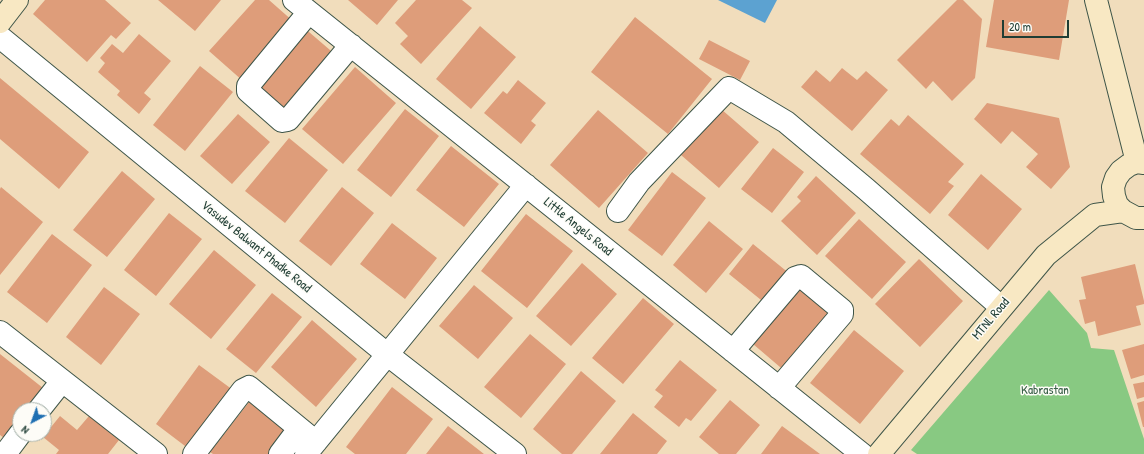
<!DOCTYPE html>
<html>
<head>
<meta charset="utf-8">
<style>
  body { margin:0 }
  #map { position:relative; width:1144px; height:454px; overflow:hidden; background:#f1ddbc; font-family:"Patrick Hand",sans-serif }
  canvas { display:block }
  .north { position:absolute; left:12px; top:402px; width:40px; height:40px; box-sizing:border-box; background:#fdfcf7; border:1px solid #a4b0a9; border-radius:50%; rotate:221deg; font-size:11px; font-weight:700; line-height:16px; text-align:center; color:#1f3d34 }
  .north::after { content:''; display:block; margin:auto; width:14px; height:18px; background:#1f6fb2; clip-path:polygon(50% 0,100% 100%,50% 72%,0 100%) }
  .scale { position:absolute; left:1002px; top:20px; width:67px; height:18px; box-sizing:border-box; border:2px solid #1f3d34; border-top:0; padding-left:5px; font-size:12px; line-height:14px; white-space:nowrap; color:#1f3d34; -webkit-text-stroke:3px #fdfcf7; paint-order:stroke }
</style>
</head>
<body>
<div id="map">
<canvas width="1144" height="454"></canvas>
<div class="north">N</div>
<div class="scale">20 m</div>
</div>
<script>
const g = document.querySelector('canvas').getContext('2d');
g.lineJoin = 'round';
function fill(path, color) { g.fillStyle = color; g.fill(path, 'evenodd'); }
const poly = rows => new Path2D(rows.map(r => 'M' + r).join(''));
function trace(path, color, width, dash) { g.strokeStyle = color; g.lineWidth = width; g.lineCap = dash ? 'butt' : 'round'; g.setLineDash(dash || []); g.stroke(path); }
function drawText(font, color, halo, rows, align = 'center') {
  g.font = font + ' "Patrick Hand",sans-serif'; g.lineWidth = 3; g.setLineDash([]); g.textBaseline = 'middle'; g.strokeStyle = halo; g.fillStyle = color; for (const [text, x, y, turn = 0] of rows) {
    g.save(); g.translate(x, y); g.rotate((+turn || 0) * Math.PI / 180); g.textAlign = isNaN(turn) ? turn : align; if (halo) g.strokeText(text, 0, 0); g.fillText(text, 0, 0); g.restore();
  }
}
fill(poly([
  [1049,290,1087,333,1091,348,1114,350,1144,439,1144,454,917,454,911,450]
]), '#88c982');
fill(poly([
  [718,0,777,0,765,23]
]), '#5ca2d1');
fill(poly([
  [45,0,105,0,131,23,116,39,111,35,87,62,33,14],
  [158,0,221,0,195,31],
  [255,0,269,0,294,22,243,81,209,51],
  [348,0,398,0,377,25],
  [416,0,462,0,472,8,421,64,400,44,408,36,395,23],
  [957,0,963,0,982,19,975,78,952,101,933,81,926,89,897,60],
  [994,0,1069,0,1059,60,986,47],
  [635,17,712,79,668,134,591,72],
  [302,26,337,56,284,117,251,88],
  [480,26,516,57,471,109,436,79],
  [139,34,171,61,144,93,151,99,139,114,117,95,120,91,98,72,105,63,100,58,112,44,123,53],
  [709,40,750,61,740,80,699,59],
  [200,66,233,92,185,151,153,125],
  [355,67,396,103,343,164,302,129],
  [842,68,857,80,866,71,888,90,852,131,801,87,816,70,830,82],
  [0,78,89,152,59,189,0,139],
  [518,80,546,103,531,121,536,125,521,144,484,113,503,91,507,94],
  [987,103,1059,118,1070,167,1051,189,1026,167,1038,154,1012,131,1001,144,974,119],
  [405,109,439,136,391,197,357,170],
  [721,109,759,142,719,188,681,155],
  [598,110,648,153,599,208,550,165],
  [238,114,270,142,232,184,200,156],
  [908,115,964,164,948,182,954,186,930,214,860,154,891,119,899,126],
  [289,138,328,170,285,223,245,191],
  [451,146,499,184,464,227,416,190],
  [773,148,804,172,772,213,741,189],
  [122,171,155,199,107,257,73,230],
  [672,172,706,198,662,256,628,230],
  [981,174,1022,209,988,250,948,215],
  [816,176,856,213,817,255,781,221,801,201,797,197],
  [1,187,43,222,0,275,0,189],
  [342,187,374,213,331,266,299,241],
  [169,213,202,239,156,296,124,270],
  [526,214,573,251,527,308,481,271],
  [859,219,906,262,872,299,825,256],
  [709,221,743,249,706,293,673,265],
  [392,223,437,258,405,299,360,264],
  [52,234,92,265,47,323,7,292],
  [753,244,790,274,766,304,729,274],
  [214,250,256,285,211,339,169,304],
  [919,259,963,301,920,347,875,304],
  [582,263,617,294,571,346,536,316],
  [1135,264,1144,301,1144,304,1136,306,1141,325,1098,336,1095,321,1085,324,1079,300,1086,299,1081,277],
  [800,279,839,312,787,373,746,338],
  [474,285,513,318,478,359,439,326],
  [104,287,140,314,101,365,66,337],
  [272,293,302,317,256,373,226,349],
  [643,298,674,324,623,384,592,358],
  [312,320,357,359,316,407,271,367],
  [854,330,904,371,860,424,810,383],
  [530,334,566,364,521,418,484,387],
  [1144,344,1144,375,1131,379,1122,350],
  [0,354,43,388,25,410,20,410,20,417,4,438,0,435],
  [680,360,717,390,691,421,686,418,679,427,654,407,663,396,655,390],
  [199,365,233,390,189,449,156,424],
  [581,371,616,401,572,454,562,454,533,429],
  [1144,382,1144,397,1137,399,1133,384],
  [392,387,433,419,406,454,355,454,346,447],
  [253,397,294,429,274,454,213,454,210,452],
  [730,400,760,425,736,454,719,454,699,437],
  [1144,401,1144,427,1143,427,1137,403],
  [633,413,667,441,657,454,600,454],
  [60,416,77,430,89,416,119,440,108,454,56,454,59,450,43,437],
  [448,426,484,454,426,454],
  [782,426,820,454,761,454]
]), '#de9d7a');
const street = poly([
  [294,0,862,454],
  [309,12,248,86,248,91,282,121,288,120,351,45],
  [0,37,388,355,515,454],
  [618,211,639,182,729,88,786,122,866,189,1001,307],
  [0,332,156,454],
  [733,351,795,278,801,276,842,310,842,314,779,388],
  [39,410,62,381],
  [5,454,20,434],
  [194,454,243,390,249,387,316,442],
  [280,454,292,438],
  [306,454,526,185]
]);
const secondary = poly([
  [1096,0,1137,162],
  [0,22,17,0],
  [1144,163,1137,162,1129,165,1121,171,1116,178,1113,187,1114,196,1117,205,1123,211,1136,218,1144,218],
  [879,454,1046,255,1095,215,1123,211]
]);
trace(street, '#3e5548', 24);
trace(secondary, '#3e5548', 24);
trace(street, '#fff', 22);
trace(secondary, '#f8e8c3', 22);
drawText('13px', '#1f3d34', '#fdfcf7', [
  ["Little Angels Road",578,227,39],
  ["Vasudev Balwant Phadke Road",256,247,39],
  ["MTNL Road",991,319,-50]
]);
drawText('13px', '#396048', '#fdfcf7', [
  ["Kabrastan",1045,391]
]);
</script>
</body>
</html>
